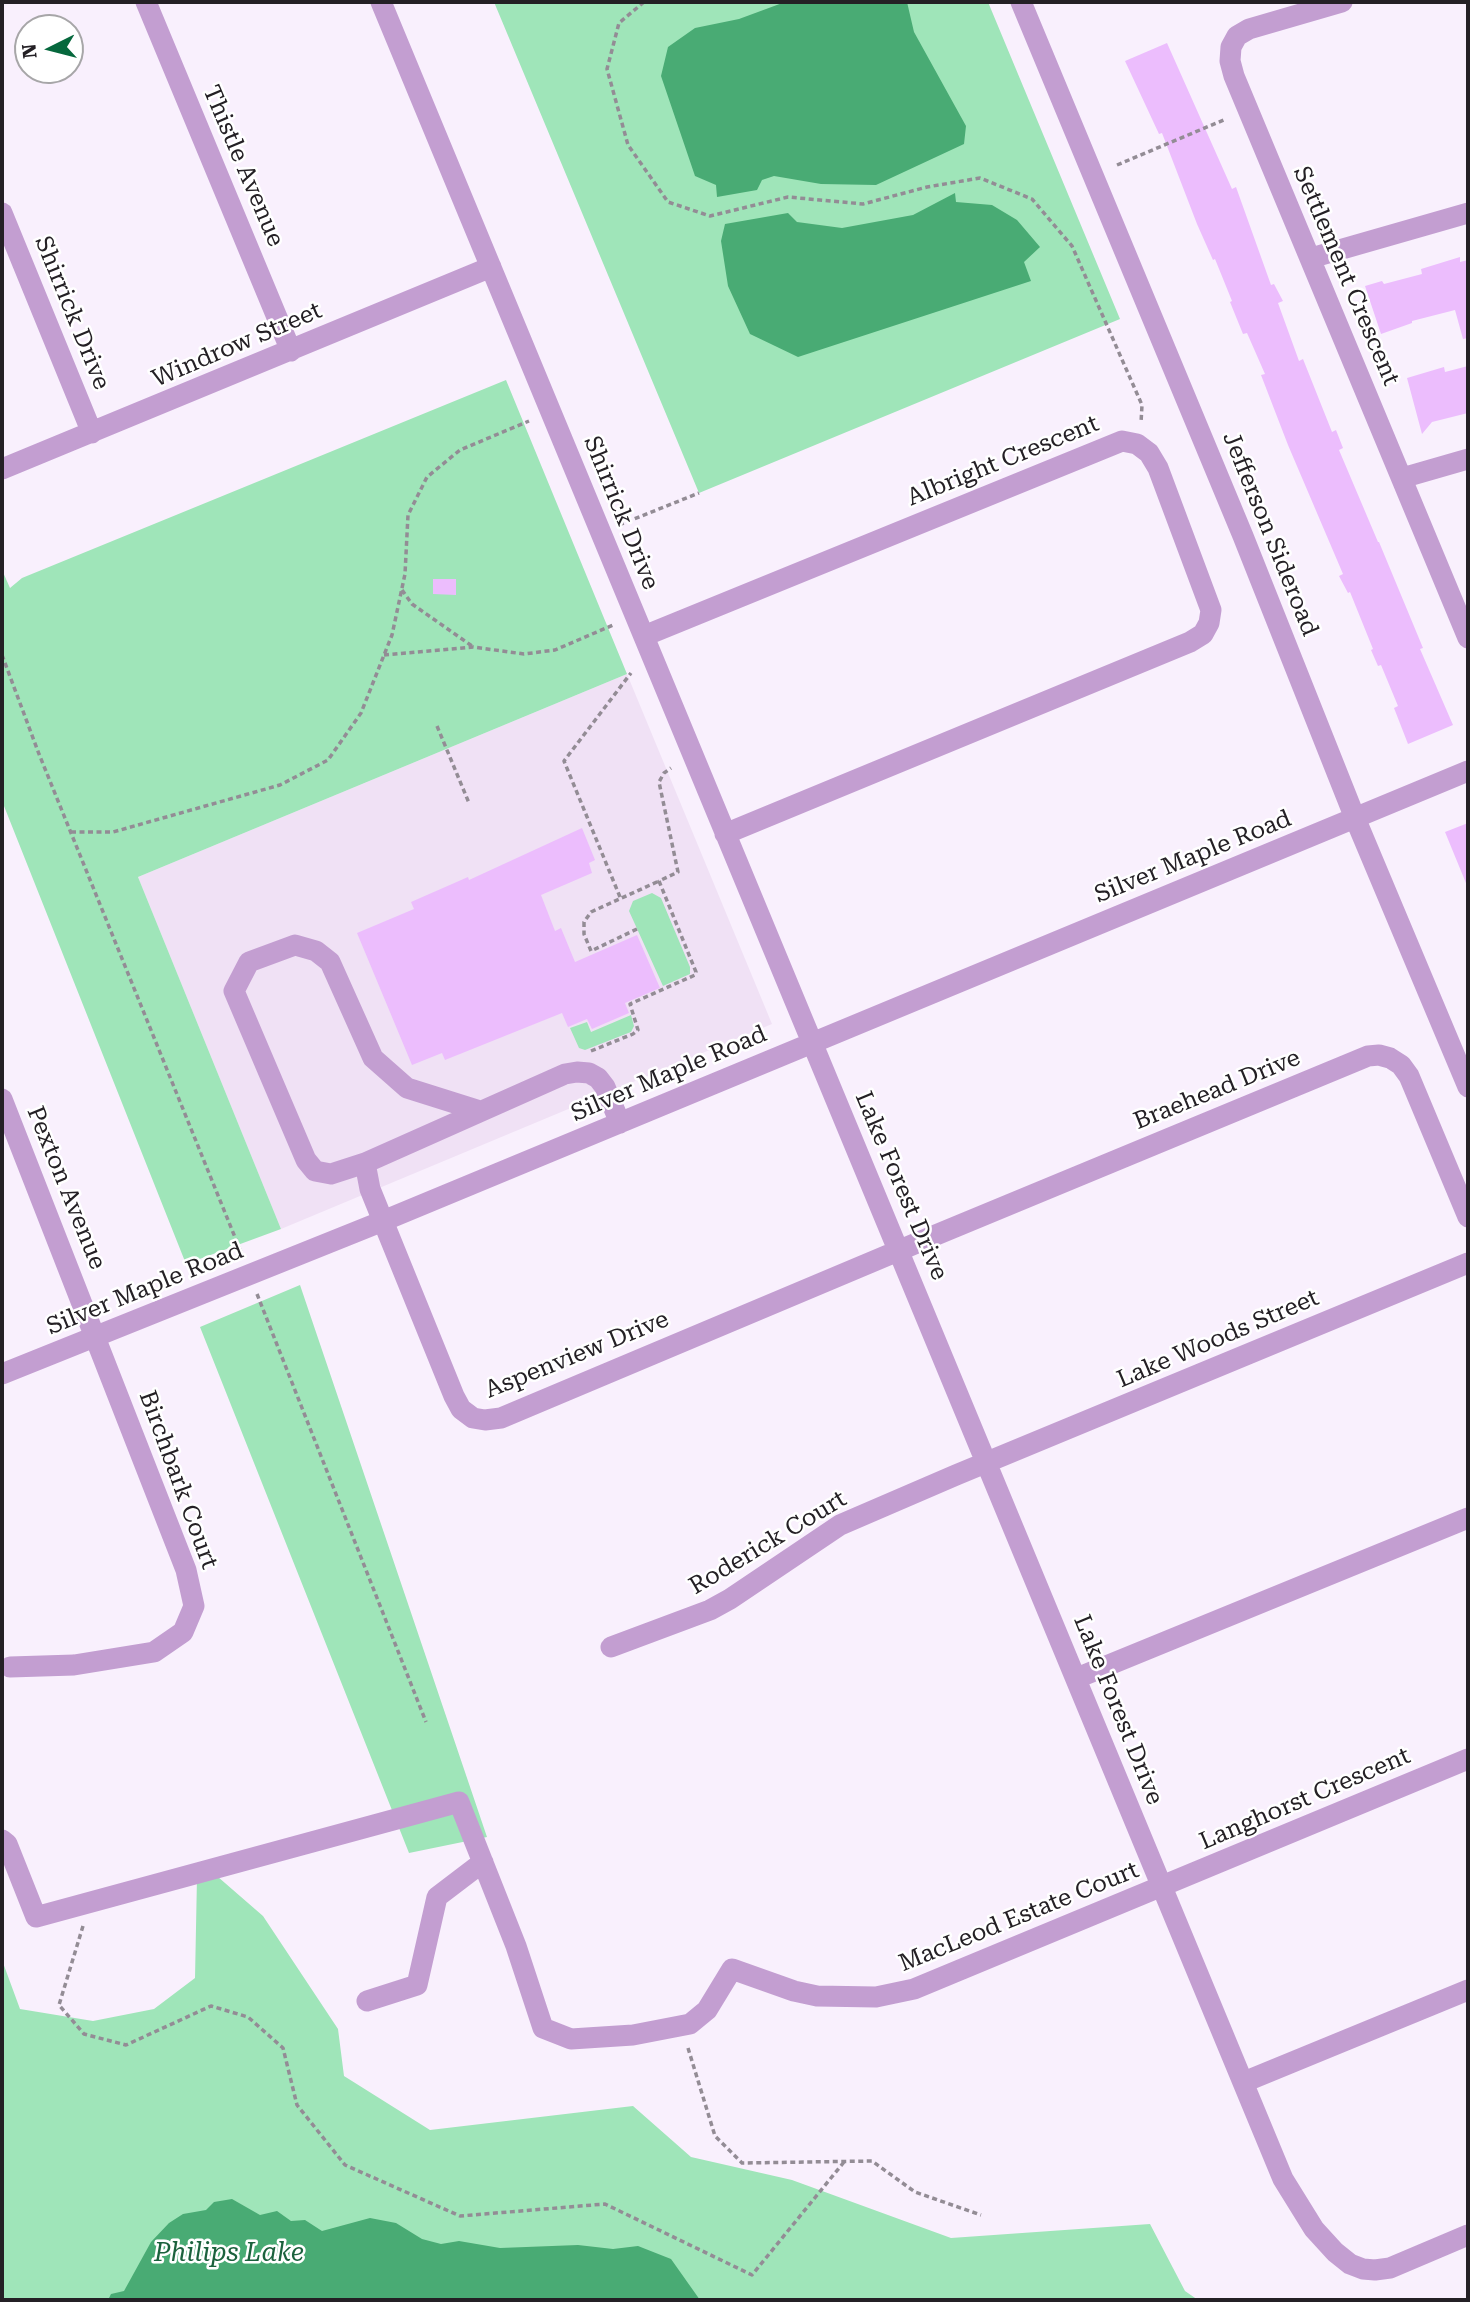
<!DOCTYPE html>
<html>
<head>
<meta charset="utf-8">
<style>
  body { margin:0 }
  #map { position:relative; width:1470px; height:2302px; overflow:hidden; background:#f9f0fd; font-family:"Roboto Serif",serif }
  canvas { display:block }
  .frame { position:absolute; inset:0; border:4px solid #242025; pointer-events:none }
  .north { position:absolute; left:14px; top:14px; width:70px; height:70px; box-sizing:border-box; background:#fff; border:2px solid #a7a6a8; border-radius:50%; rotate:264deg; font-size:19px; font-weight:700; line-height:28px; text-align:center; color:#242025 }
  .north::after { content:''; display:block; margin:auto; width:24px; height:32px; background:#06683d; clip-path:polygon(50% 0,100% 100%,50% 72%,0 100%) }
</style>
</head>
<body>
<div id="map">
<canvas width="1470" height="2302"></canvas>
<div class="frame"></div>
<div class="north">N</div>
</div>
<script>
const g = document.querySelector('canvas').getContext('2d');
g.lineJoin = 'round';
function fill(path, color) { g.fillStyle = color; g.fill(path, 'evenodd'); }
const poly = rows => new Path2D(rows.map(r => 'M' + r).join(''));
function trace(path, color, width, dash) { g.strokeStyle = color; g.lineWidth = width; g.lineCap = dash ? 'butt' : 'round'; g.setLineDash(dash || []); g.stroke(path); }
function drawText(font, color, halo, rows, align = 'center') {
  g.font = font + ' "Roboto Serif",serif'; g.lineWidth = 5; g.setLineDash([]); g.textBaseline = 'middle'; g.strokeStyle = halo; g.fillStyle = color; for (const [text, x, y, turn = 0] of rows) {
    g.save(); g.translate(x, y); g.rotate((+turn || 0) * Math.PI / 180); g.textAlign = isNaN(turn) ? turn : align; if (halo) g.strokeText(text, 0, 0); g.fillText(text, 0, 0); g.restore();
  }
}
fill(poly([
  [627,674,772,1024,281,1229,138,877]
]), '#f0e1f5');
fill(poly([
  [494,2,988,2,1120,319,699,493],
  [506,380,627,674,138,877,281,1229,186,1264,2,801,2,570,10,588,22,578],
  [652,893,661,898,690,967,690,974,663,986,629,911,633,901],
  [631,1015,634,1026,631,1032,585,1050,579,1048,570,1028,587,1022,591,1032],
  [300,1285,487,1837,409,1853,200,1327],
  [210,1870,263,1916,338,2029,344,2076,430,2130,633,2106,691,2157,792,2180,951,2238,1150,2224,1185,2291,1198,2300,2,2300,2,1960,20,2009,93,2021,154,2009,195,1978,197,1877]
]), '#9fe5b9');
fill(poly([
  [785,2,907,2,914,32,966,126,964,144,876,185,821,184,774,176,762,180,757,190,717,197,716,185,695,176,661,76,668,47,695,28,739,19],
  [955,193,956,202,992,205,1017,220,1040,247,1024,262,1031,281,798,357,750,334,728,286,721,241,725,224,788,213,797,222,842,228,913,215],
  [232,2199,260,2215,277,2211,291,2221,305,2220,322,2231,370,2218,396,2223,422,2239,441,2244,459,2241,500,2248,578,2245,613,2249,638,2246,671,2259,700,2300,108,2300,111,2294,124,2291,151,2242,169,2223,183,2214,206,2210,214,2202]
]), '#49ab74');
fill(poly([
  [1167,43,1232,189,1236,187,1271,285,1274,284,1283,301,1278,303,1299,361,1303,359,1332,432,1336,430,1343,448,1339,450,1378,542,1379,542,1423,648,1420,649,1453,725,1408,744,1394,708,1398,706,1381,665,1378,666,1371,650,1373,649,1350,592,1348,593,1339,576,1343,574,1288,445,1261,375,1265,374,1247,333,1243,334,1230,302,1232,301,1215,259,1213,260,1197,224,1162,133,1159,134,1125,61],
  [1460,257,1460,262,1468,260,1468,338,1463,339,1455,310,1412,321,1412,323,1381,334,1365,286,1382,281,1384,284,1422,274,1421,269],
  [1468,366,1468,413,1432,422,1422,434,1407,378,1444,367,1445,372],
  [433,579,456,579,456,595,433,594],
  [1468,823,1468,888,1445,832],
  [582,828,595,860,589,863,592,873,541,895,555,931,561,928,575,962,637,935,660,988,625,1003,629,1013,592,1029,587,1019,568,1027,562,1013,445,1060,442,1053,412,1065,357,933,414,909,411,902,468,877,469,880]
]), '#ecbdfd');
trace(poly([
  [644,2,619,23,607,69,628,145,668,202,710,216,788,197,863,204,927,187,980,178,1032,199,1072,246,1142,405,1141,423],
  [1117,165,1226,119],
  [619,525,699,493],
  [402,590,412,604,472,646],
  [2,655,39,754,243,1257],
  [384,655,473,647,524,654,555,650,613,625],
  [437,726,469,803],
  [71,832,113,832,280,785,328,760,361,713,392,635,405,574,408,515,427,477,460,450,529,421],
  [620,897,564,761,631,673],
  [637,929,591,951,584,934,584,922,591,912,659,881],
  [591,1051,633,1034,638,1030,630,1004,695,975,696,972,659,881,678,872,659,782,664,773,671,768],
  [257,1294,426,1722],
  [83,1926,59,2005,84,2034,126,2045,211,2006,248,2017,283,2048,297,2105,345,2165,460,2216,605,2204,752,2275,844,2162],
  [688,2048,715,2136,742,2163,872,2161,915,2192,981,2215]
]), '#938c95', 3.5, [5, 3.5]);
trace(poly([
  [146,2,291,351],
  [381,2,1283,2179,1314,2229,1335,2252,1350,2264,1363,2269,1375,2270,1390,2268,1468,2235],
  [1021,2,1243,536,1355,818,1468,1087],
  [1342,2,1249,29,1237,36,1231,47,1230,61,1234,76,1468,638],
  [2,213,92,433],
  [1311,258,1468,213],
  [2,469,491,267],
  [1402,478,1468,459],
  [644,636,1122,441,1137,444,1149,453,1158,468,1211,610,1209,623,1203,634,1190,642,725,834],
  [2,1099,186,1570,194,1606,183,1632,154,1652,74,1665,10,1667],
  [620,1123,605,1087,598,1078,589,1073,577,1072,565,1074,365,1163,370,1189,454,1396,461,1409,473,1418,485,1420,501,1418,931,1237,1368,1056,1379,1055,1390,1058,1401,1065,1409,1076,1468,1217],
  [365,1163,331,1174,315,1171,306,1160,234,991,249,962,295,945,316,951,330,962,373,1058,407,1088,480,1111],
  [2,1374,383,1221,1468,771],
  [611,1647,710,1610,730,1599,840,1525,956,1475,1468,1263],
  [1077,1678,1468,1518],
  [2,1840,7,1844,36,1917,459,1802,516,1946,543,2028,571,2039,633,2035,690,2024,707,2010,732,1969,794,1991,817,1996,876,1997,914,1989,1468,1759],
  [367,2001,417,1985,437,1897,483,1862],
  [1244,2082,1468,1990]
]), '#c39ed1', 21);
drawText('24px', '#242025', '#fff', [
  ["Thistle Avenue",243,166,67],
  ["Settlement Crescent",1346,276,67],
  ["Shirrick Drive",72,313,68],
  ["Windrow Street",237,345,-23],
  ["Albright Crescent",1003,461,-22],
  ["Shirrick Drive",621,513,68],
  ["Jefferson Sideroad",1270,534,68],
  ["Silver Maple Road",1193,857,-22],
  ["Silver Maple Road",669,1074,-23],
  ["Braehead Drive",1217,1090,-22],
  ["Lake Forest Drive",901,1186,67],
  ["Pexton Avenue",66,1188,68],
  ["Silver Maple Road",145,1289,-22],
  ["Lake Woods Street",1218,1339,-23],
  ["Aspenview Drive",577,1355,-22],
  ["Birchbark Court",178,1480,70],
  ["Roderick Court",768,1543,-31],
  ["Lake Forest Drive",1118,1710,68],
  ["Langhorst Crescent",1305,1799,-23],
  ["MacLeod Estate Court",1019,1917,-22]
]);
drawText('italic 26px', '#1b623d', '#fff', [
  ["Philips Lake",229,2253]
]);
</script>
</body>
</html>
